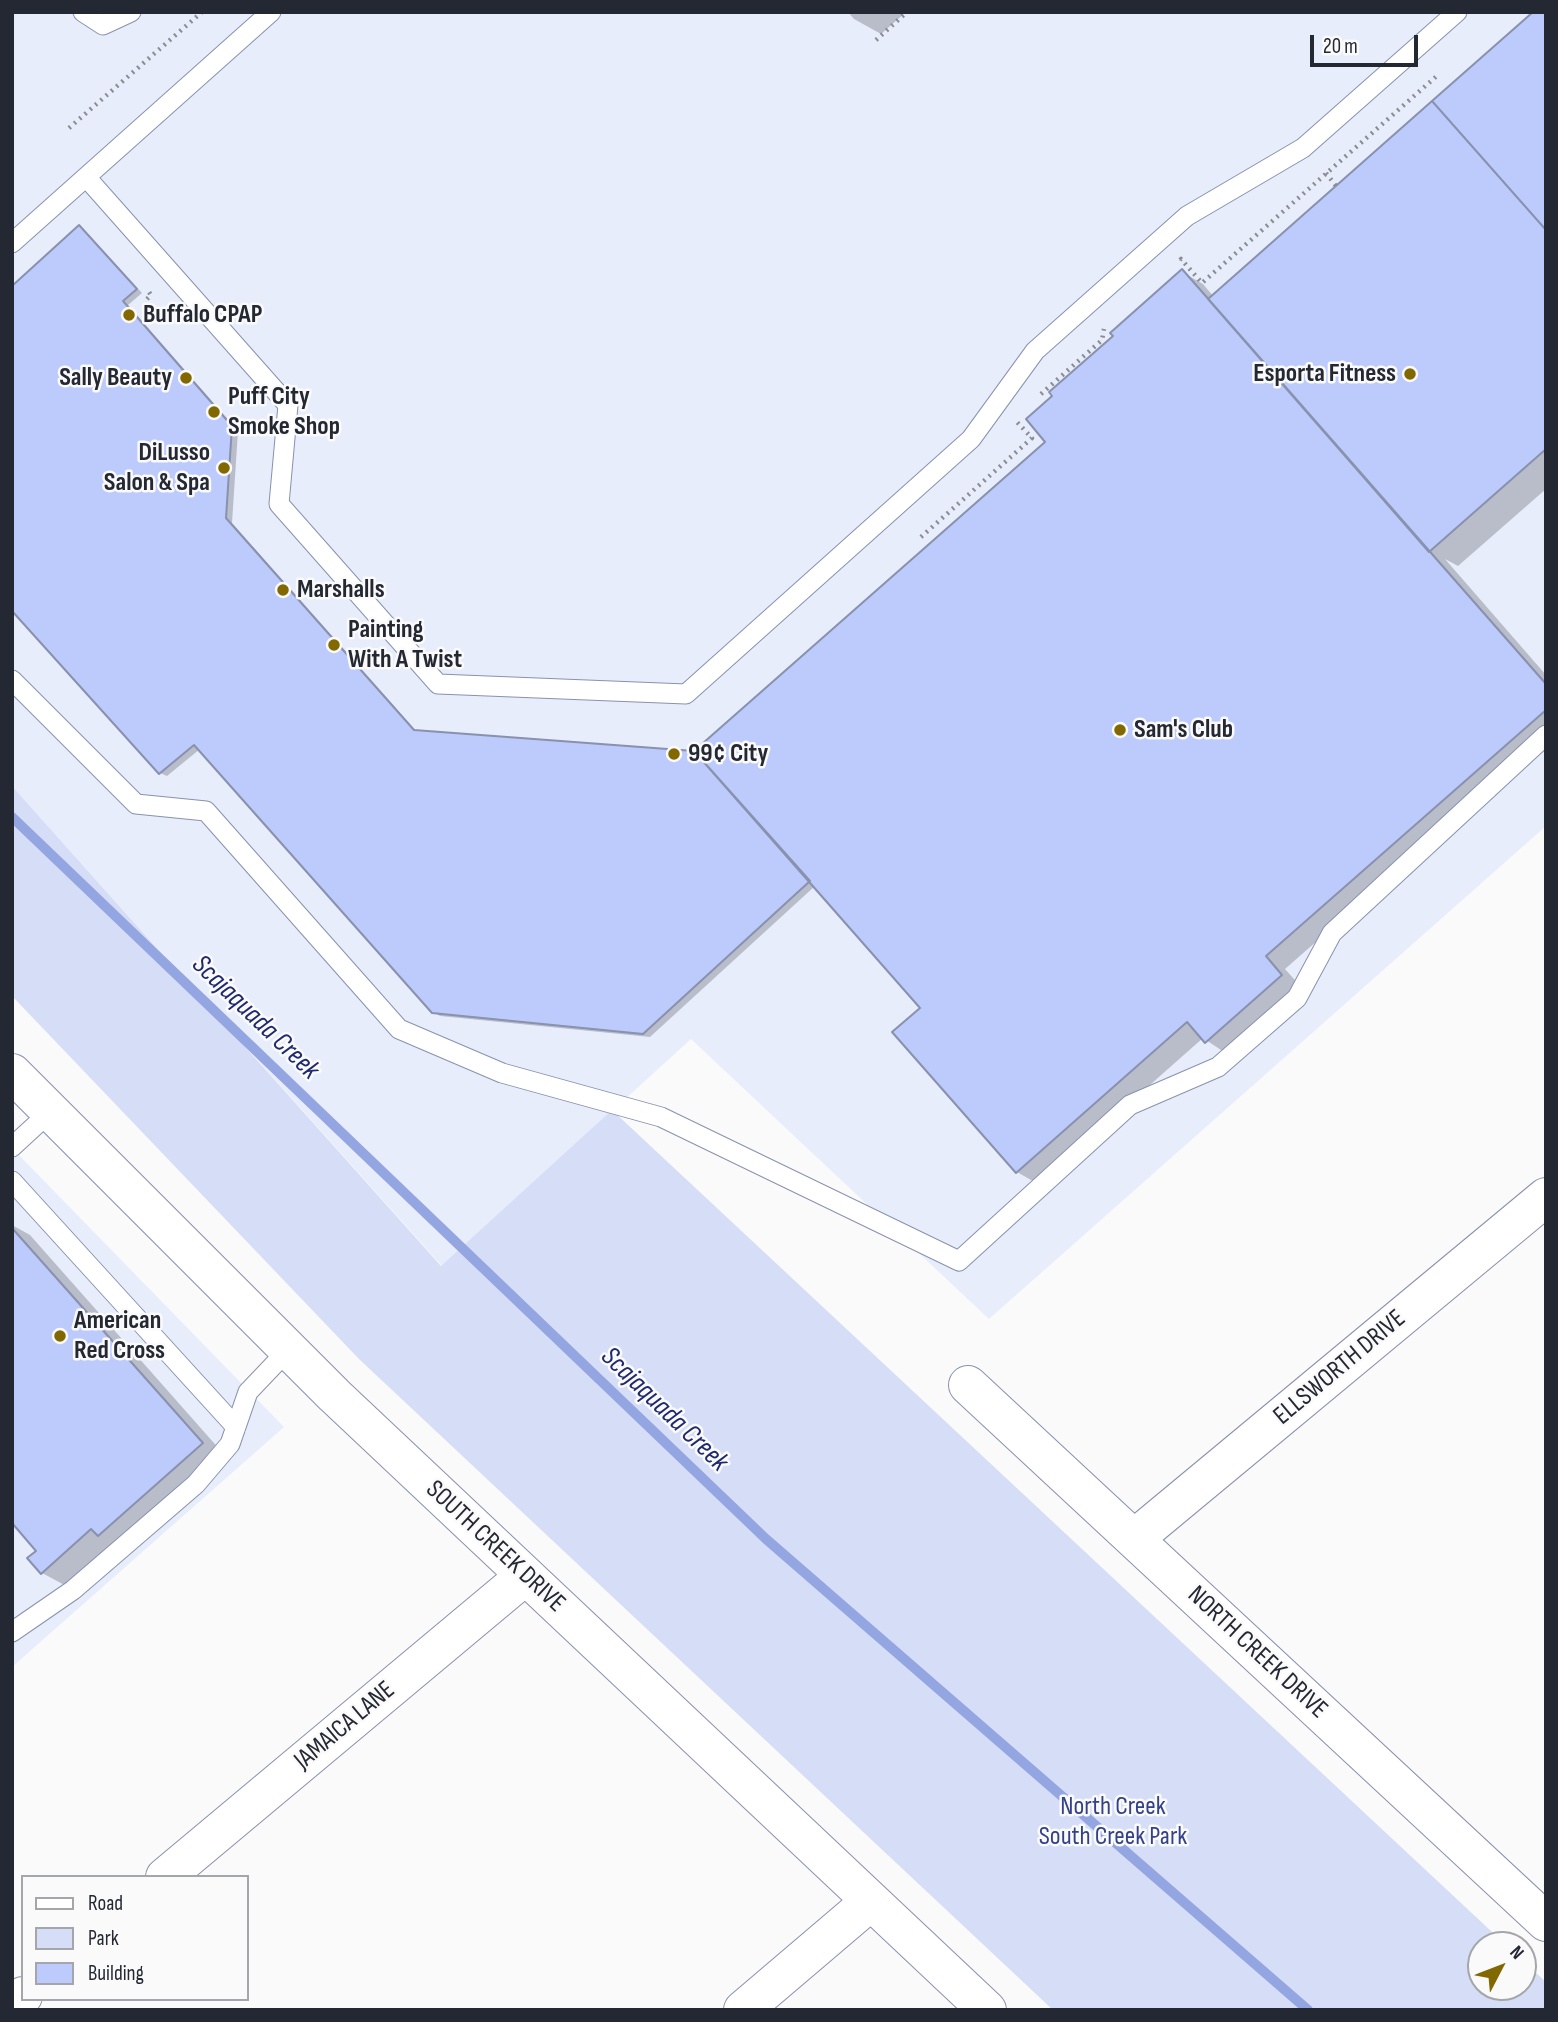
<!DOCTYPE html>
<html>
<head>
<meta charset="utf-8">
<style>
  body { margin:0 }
  #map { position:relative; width:1558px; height:2022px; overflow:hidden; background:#fafafa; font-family:"Sofia Sans Condensed",sans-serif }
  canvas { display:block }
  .frame { position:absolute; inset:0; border:14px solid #242833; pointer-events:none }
  .legend { position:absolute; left:21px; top:1875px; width:228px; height:126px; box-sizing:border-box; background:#fafafa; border:2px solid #a4a6aa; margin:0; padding:9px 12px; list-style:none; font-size:21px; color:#242833 }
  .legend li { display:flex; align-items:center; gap:14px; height:35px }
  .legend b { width:35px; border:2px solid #a4a6aa }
  .north { position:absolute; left:1467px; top:1931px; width:70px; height:70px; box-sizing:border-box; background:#fafafa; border:2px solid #a4a6aa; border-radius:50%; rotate:48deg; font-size:19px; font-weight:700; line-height:28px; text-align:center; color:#242833 }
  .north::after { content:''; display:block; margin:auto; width:24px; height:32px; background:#826800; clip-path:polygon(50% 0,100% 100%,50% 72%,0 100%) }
  .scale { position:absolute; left:1310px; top:35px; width:108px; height:32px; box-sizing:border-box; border:4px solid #242833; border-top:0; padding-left:9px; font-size:21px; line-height:24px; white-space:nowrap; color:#242833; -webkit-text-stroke:5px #fafafa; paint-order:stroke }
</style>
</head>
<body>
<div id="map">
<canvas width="1558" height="2022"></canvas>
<div class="frame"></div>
<ul class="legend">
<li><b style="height:9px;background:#fff"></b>Road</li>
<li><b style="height:19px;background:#d6def7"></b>Park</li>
<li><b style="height:19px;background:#bccbfc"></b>Building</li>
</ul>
<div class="north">N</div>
<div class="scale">20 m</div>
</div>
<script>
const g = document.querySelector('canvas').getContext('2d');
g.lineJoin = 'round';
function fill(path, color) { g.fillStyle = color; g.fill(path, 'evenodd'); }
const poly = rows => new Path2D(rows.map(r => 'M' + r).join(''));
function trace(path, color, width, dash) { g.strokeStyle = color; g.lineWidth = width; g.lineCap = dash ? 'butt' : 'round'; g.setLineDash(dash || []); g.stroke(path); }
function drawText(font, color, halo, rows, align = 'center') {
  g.font = font + ' "Sofia Sans Condensed",sans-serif'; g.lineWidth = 5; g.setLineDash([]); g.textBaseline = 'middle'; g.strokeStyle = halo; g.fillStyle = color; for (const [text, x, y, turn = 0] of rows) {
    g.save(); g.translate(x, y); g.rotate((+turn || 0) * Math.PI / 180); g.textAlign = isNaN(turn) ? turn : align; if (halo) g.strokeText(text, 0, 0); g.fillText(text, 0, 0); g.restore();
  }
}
fill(poly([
  [12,12,1546,12,1546,826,989,1319,691,1039,442,1266,12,786],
  [12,1148,284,1427,12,1667]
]), '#e8edfc');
fill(poly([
  [12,786,441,1266,612,1110,1506,1945,1481,1945,1481,1987,1523,1987,1523,1961,1546,1982,1546,2010,1053,2010,359,1359,12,996]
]), '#d6def7');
fill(poly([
  [848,12,906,12,881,34,854,19],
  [1546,12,1546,489,1458,566,1445,559,1546,675,1546,740,1285,969,1302,988,1227,1054,1203,1038,1038,1184,1017,1172,923,1008,815,886,650,1037,440,1016,433,1012,200,749,167,776,160,773,79,227,85,231,142,293,128,305,238,431,232,523,417,732,695,752,1048,442,1115,336,1182,272,1203,284,1213,296],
  [12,1225,30,1235,229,1460,70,1588,42,1573,39,1551,12,1521]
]), '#0003');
trace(poly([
  [12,817,766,1539,1308,2010]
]), '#94a6e1', 10);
const building = poly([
  [1533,12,1546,12,1546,230,1432,101,1533,12],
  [1432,101,1546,230,1546,449,1429,552,1208,299,1432,101],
  [79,225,137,289,123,301,232,426,226,518,414,730,694,751,810,881,643,1034,432,1013,194,745,159,774,12,611,12,286,79,225],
  [1182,269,1546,684,1546,710,1266,956,1282,975,1205,1043,1187,1022,1016,1173,892,1032,920,1008,694,751,1045,442,1026,419,1052,396,1049,392,1113,336,1110,333,1182,269],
  [12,1228,203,1443,98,1536,91,1529,41,1574,27,1558,36,1551,12,1523,12,1228]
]);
fill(building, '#bccbfc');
trace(building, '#8891ad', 2);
const service = poly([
  [83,12,103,25,131,12],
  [86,177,288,405,279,504,438,684,686,694,971,439,1035,351,1187,216,1303,148,1457,12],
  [12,243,271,12],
  [12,680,136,804,206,811,399,1029,502,1073,661,1117,959,1261,1130,1105,1218,1067,1297,998,1332,933,1546,735],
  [12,1147,50,1112],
  [12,1181,236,1427],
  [12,1632,73,1590,196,1484,230,1444,248,1392,288,1350]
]);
const minor = poly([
  [12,1073,334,1395,987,2010],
  [968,1385,1546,1922],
  [1134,1539,1546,1197],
  [165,1877,525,1576],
  [12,2005,23,1996],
  [743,2010,871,1901]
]);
trace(service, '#8992ae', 21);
trace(minor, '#8992ae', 40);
trace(poly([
  [876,40,907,12],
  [69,128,202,12],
  [1326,173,1336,186],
  [1180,260,1181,259,1202,283,1439,74],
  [147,299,151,295,149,292],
  [1041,394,1102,340,1104,329],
  [921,537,1032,438,1017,422]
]), '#8b8d93', 4.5, [2, 5]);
trace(service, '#fff', 19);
trace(minor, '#fff', 38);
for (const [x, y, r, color] of [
  [129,315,7,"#826800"],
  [1410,374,7,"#826800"],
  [186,378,7,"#826800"],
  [214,412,7,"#826800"],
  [224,468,7,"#826800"],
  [283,590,7,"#826800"],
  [334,645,7,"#826800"],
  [1120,730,7,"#826800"],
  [674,754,7,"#826800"],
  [60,1336,7,"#826800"]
]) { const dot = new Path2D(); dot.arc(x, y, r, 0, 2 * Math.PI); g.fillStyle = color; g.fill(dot); trace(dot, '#fafafa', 2.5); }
drawText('bold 26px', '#242833', '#fafafa', [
  ["Buffalo CPAP",143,315],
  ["Esporta Fitness",1396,374,"right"],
  ["Sally Beauty",172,378,"right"],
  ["Puff City",228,397],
  ["Smoke Shop",228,427],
  ["DiLusso",210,453,"right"],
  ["Salon & Spa",210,483,"right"],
  ["Marshalls",297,590],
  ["Painting",348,630],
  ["With A Twist",348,660],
  ["Sam's Club",1134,730],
  ["99¢ City",688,754],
  ["American",74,1321],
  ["Red Cross",74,1351]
], 'left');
drawText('26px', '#242833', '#fafafa', [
  ["ELLSWORTH DRIVE",1340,1368,-40],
  ["SOUTH CREEK DRIVE",495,1547,43],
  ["NORTH CREEK DRIVE",1257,1653,43],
  ["JAMAICA LANE",345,1726,-40]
]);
drawText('26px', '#334188', '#fafafa', [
  ["North Creek",1113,1807],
  ["South Creek Park",1113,1837]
]);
drawText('italic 28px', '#1f296d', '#fafafa', [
  ["Scajaquada Creek",255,1018,44],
  ["Scajaquada Creek",664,1410,44]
]);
</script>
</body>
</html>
